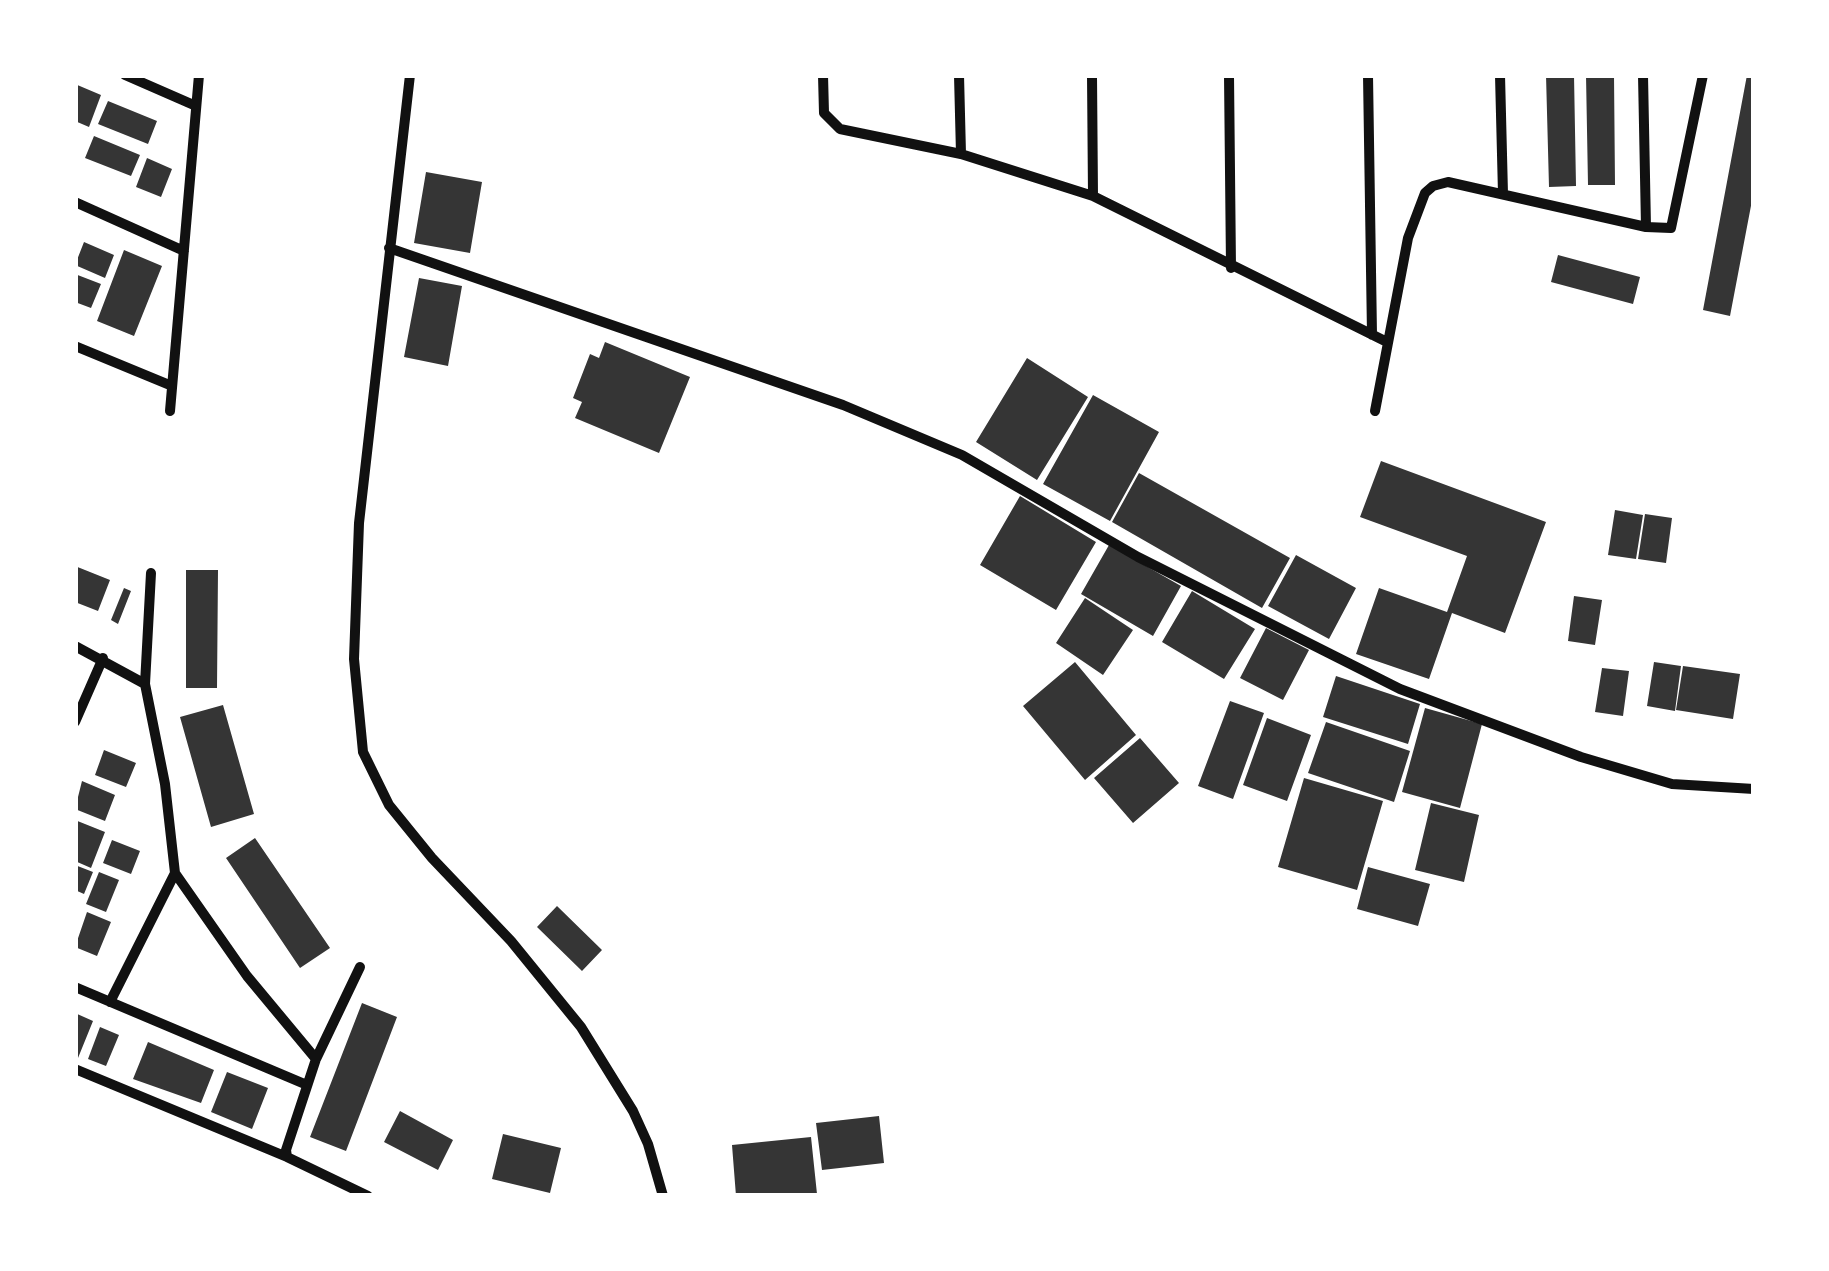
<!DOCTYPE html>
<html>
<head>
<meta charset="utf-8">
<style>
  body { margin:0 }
  #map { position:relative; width:1829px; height:1271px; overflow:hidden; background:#fff; font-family:"Nunito Sans",sans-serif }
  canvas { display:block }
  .frame { position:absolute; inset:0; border:78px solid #fff; pointer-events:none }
</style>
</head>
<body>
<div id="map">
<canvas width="1829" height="1271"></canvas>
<div class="frame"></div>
</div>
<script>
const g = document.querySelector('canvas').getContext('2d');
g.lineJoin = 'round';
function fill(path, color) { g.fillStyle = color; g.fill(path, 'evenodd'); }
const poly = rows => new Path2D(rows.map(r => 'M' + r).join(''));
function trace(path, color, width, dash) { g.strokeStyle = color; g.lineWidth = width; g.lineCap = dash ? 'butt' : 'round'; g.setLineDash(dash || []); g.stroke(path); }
fill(poly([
  [1546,75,1574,75,1576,186,1549,187],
  [1586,75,1614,75,1615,185,1588,185],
  [1747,75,1754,75,1754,190,1730,316,1703,310],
  [75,84,101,95,89,127,75,121],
  [108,101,157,121,148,144,98,124],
  [94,136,140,155,131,176,85,158],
  [147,158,172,169,161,197,136,187],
  [426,172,482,182,470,253,414,243],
  [84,242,114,255,105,278,75,265],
  [124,250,162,266,134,336,97,321],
  [1558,255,1640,277,1633,304,1551,282],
  [75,274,101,284,91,308,75,302],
  [419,278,462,286,448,366,404,357],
  [605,342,690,377,659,453,575,418,582,402,573,398,590,354,599,358],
  [1027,358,1088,397,1037,480,976,442],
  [1093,395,1159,432,1110,521,1043,484],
  [1381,461,1546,522,1505,633,1452,613,1429,679,1356,654,1379,588,1447,612,1467,556,1360,517],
  [1139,473,1290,558,1262,608,1112,522],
  [1020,496,1096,542,1056,610,980,565],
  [1615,510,1643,515,1636,559,1608,555],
  [1645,514,1672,518,1666,563,1638,559],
  [1109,545,1181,586,1153,636,1081,594],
  [1296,555,1356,588,1329,639,1268,606],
  [75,566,110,580,98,611,75,602],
  [186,570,218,570,217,688,186,688],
  [124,588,131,591,118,624,111,620],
  [1192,591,1255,629,1224,679,1162,642],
  [1574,596,1602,600,1595,645,1568,641],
  [1085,598,1133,630,1103,675,1056,643],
  [1266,628,1309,650,1283,700,1240,678],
  [1075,662,1136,735,1085,780,1023,706],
  [1654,662,1681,666,1675,711,1647,706],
  [1683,666,1740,674,1733,719,1676,710],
  [1602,668,1629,671,1623,716,1595,712],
  [1336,676,1420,704,1408,744,1323,717],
  [1230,701,1264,713,1233,799,1198,786],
  [223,705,254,814,211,827,180,717],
  [1425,708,1482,724,1460,808,1402,792],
  [1267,718,1311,735,1287,801,1243,785],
  [1326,722,1410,751,1394,802,1308,773],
  [1140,738,1179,783,1133,823,1094,778],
  [104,750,136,763,126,787,95,775],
  [1304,778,1383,801,1357,890,1278,867],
  [82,781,115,795,105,821,75,809],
  [1431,803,1479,815,1464,882,1415,870],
  [75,820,105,832,91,868,75,861],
  [255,838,330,948,300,968,226,858],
  [112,840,140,851,131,874,103,863],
  [75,865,93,872,84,894,75,890],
  [1368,867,1430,884,1418,926,1357,909],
  [99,872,119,880,106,912,86,904],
  [557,906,602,950,582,971,537,927],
  [87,912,111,922,97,956,75,947],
  [362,1003,397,1017,346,1151,310,1137],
  [75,1013,93,1021,78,1058,75,1057],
  [100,1027,119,1035,106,1066,88,1059],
  [148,1042,214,1070,201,1103,133,1079],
  [227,1072,268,1088,252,1129,211,1112],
  [400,1111,453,1140,438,1170,384,1142],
  [879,1116,884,1163,822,1170,816,1123],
  [503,1134,561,1148,550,1193,492,1179],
  [811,1137,817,1194,736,1196,732,1145]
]), '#353535');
trace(poly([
  [125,75,196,106],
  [410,75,359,523,354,659,363,752,389,805,432,858,511,941,581,1027,633,1111,648,1144,663,1196],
  [823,75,824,113,840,129,961,154,1093,196,1387,342],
  [959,75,961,154],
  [1092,75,1093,196],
  [1229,75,1231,268],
  [1368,75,1372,335],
  [1500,75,1503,194],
  [1643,75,1646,227],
  [75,202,184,251],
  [389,248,843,405,962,455,1138,557,1400,689,1581,757,1672,784,1754,789],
  [75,346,172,386],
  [170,411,199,75],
  [1375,411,1408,238,1425,193,1433,186,1448,182,1646,227,1671,228,1703,75],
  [151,573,145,684,165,784,175,873,247,976,316,1059],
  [75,646,145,684],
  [75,722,103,658],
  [360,967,316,1059,286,1150,287,1157,368,1196],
  [75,987,307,1085],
  [110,1002,175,873],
  [75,1069,287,1157]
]), '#111', 10);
</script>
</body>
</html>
